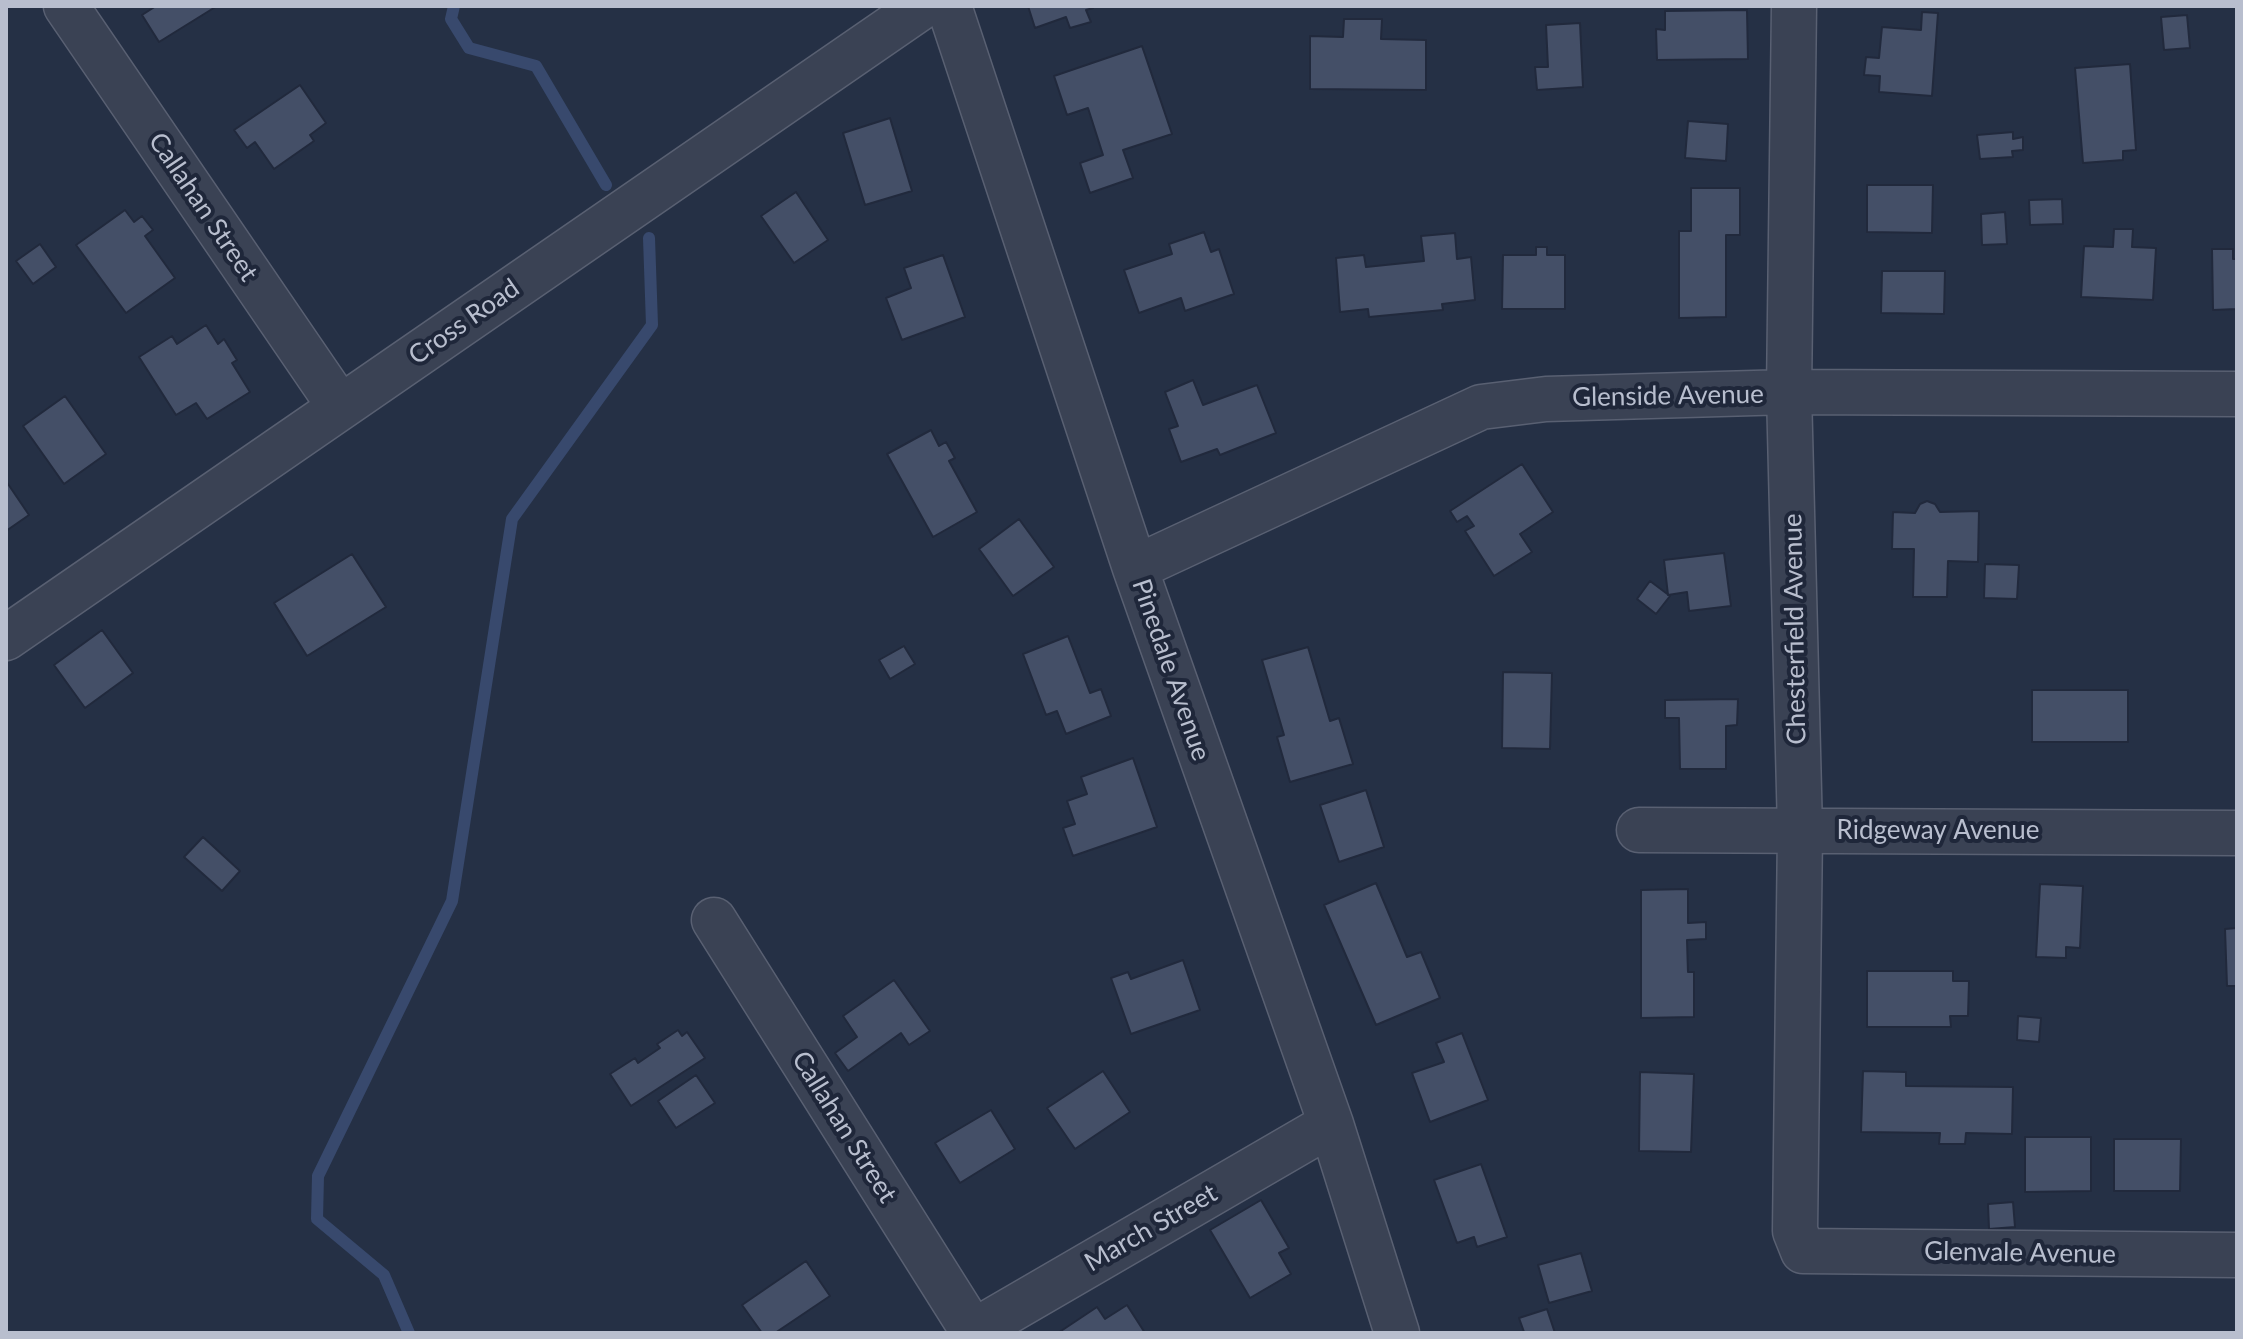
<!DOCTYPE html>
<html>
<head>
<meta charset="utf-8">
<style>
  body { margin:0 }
  #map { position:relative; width:2243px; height:1339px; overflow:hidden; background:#253045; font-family:Lato,sans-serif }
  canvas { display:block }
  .frame { position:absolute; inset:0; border:8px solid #b8bece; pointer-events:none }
</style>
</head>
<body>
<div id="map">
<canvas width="2243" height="1339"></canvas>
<div class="frame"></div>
</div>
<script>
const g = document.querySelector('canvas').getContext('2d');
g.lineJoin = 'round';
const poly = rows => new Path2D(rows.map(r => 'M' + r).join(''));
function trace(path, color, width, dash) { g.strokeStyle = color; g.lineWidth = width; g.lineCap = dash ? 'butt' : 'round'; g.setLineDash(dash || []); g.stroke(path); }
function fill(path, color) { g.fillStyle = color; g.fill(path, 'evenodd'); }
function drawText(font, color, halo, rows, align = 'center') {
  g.font = font + ' Lato,sans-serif'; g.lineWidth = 8; g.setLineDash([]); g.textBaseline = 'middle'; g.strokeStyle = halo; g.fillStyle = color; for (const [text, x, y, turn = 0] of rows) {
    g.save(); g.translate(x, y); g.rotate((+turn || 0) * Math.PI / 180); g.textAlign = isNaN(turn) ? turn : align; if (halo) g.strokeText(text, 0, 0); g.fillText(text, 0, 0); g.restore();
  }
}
trace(poly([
  [454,6,451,19,469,48,536,66,606,185],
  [409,1333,384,1275,317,1219,318,1176,452,901,512,519,652,325,649,238]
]), '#38496d', 12);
const building = poly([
  [156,6,217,6,159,42,142,15,156,6],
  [1028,6,1092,6,1093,8,1086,10,1091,22,1070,28,1066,17,1035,28,1028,6],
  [1747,10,1748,59,1657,60,1656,29,1665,30,1665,11,1747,10],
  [1922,12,1938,13,1932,96,1879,92,1880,76,1864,75,1866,57,1879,58,1882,27,1921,30,1922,12],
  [2187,15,2190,48,2164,50,2161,17,2187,15],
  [1344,19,1382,19,1381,39,1426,40,1426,90,1310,89,1310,36,1343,37,1344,19],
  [1580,23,1583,87,1537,90,1535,67,1548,67,1546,25,1580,23],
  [1142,46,1172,134,1123,150,1133,178,1090,193,1080,163,1103,155,1088,108,1067,115,1054,76,1142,46],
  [2130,64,2136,150,2123,151,2123,160,2083,163,2075,68,2130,64],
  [300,85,326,123,310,135,314,141,274,169,255,142,247,148,234,130,300,85],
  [890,118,912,191,865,205,843,133,890,118],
  [1688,121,1728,124,1726,161,1685,158,1688,121],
  [2013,132,2013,139,2023,137,2023,150,2012,151,2013,157,1980,159,1977,135,2013,132],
  [1867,185,1933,185,1932,233,1867,232,1867,185],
  [1691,188,1740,188,1740,235,1726,235,1726,317,1679,318,1679,231,1691,231,1691,188],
  [796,192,828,240,794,263,761,216,796,192],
  [2062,199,2063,224,2030,225,2029,200,2062,199],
  [125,210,134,222,142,216,153,230,145,236,175,278,126,313,76,245,125,210],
  [2005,212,2007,244,1982,245,1981,214,2005,212],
  [2114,229,2133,229,2132,247,2156,248,2153,300,2081,297,2084,246,2113,247,2114,229],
  [1204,232,1211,252,1219,249,1234,294,1185,311,1181,298,1139,313,1124,270,1172,254,1169,244,1204,232],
  [1455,233,1457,259,1471,257,1475,300,1442,304,1443,310,1369,317,1368,309,1340,312,1336,258,1364,255,1366,267,1424,261,1421,236,1455,233],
  [40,244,56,267,33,284,16,261,40,244],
  [1536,247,1547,247,1547,255,1565,255,1565,309,1502,309,1503,255,1536,255,1536,247],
  [2212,249,2233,249,2233,259,2237,259,2237,309,2213,310,2212,249],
  [943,255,965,317,902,340,886,298,911,288,904,268,943,255],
  [1882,271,1945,271,1944,314,1881,313,1882,271],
  [206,325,218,344,224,339,237,360,232,363,250,392,207,419,196,403,176,415,139,357,172,336,177,344,206,325],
  [1193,380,1203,405,1257,385,1276,433,1220,455,1217,449,1181,462,1169,429,1178,426,1165,392,1193,380],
  [65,396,106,454,64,484,23,426,65,396],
  [931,430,939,446,946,442,955,458,949,461,977,512,933,537,887,454,931,430],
  [1522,464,1553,512,1520,534,1532,552,1494,576,1465,531,1474,526,1467,516,1457,522,1450,511,1522,464],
  [6,481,29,515,6,531,6,481],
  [1927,501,1935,504,1940,512,1979,511,1978,562,1948,561,1947,597,1913,597,1914,549,1892,549,1893,512,1915,513,1920,504,1927,501],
  [1019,519,1054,567,1013,596,979,549,1019,519],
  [1724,553,1731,606,1689,611,1687,592,1668,595,1664,560,1724,553],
  [352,554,386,607,307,656,274,603,352,554],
  [1985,564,2019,565,2017,599,1984,598,1985,564],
  [1650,581,1670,596,1656,614,1637,599,1650,581],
  [102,630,133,673,85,708,54,665,102,630],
  [1068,636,1090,693,1101,689,1111,716,1066,734,1057,711,1046,715,1023,654,1068,636],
  [904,646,915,664,890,679,879,660,904,646],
  [1308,647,1330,721,1339,718,1353,764,1290,782,1277,737,1284,735,1262,660,1308,647],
  [1503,672,1552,673,1550,749,1502,748,1503,672],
  [2032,690,2128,690,2128,742,2032,742,2032,690],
  [1738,699,1737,725,1726,726,1726,769,1680,769,1679,718,1665,718,1665,700,1738,699],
  [1133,758,1157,827,1073,856,1063,828,1075,824,1067,801,1087,794,1081,777,1133,758],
  [1366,790,1384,847,1339,862,1320,805,1366,790],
  [203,837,240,871,222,891,184,857,203,837],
  [1376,883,1407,957,1421,952,1440,998,1376,1025,1324,905,1376,883],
  [2040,884,2083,886,2080,948,2066,947,2066,958,2036,957,2040,884],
  [1688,889,1688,923,1706,922,1706,939,1687,940,1688,972,1694,972,1694,1017,1641,1018,1641,890,1688,889],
  [2237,928,2237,986,2227,986,2225,929,2237,928],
  [1183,960,1200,1010,1131,1034,1111,978,1128,972,1131,979,1183,960],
  [1867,971,1953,971,1953,981,1969,981,1968,1016,1950,1016,1951,1027,1867,1027,1867,971],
  [894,980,930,1031,909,1045,901,1033,848,1071,835,1053,857,1037,843,1016,894,980],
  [2018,1016,2041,1018,2039,1042,2017,1040,2018,1016],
  [678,1030,682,1036,687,1032,705,1058,631,1106,610,1074,635,1058,638,1063,660,1048,657,1044,678,1030],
  [1462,1033,1488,1100,1430,1122,1412,1073,1444,1062,1436,1043,1462,1033],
  [1103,1071,1130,1112,1075,1149,1047,1108,1103,1071],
  [1863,1071,1906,1072,1906,1086,2013,1087,2012,1134,1966,1133,1965,1144,1939,1144,1940,1133,1861,1132,1863,1071],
  [1640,1072,1694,1074,1691,1152,1639,1151,1640,1072],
  [696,1075,715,1103,676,1128,658,1101,696,1075],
  [991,1110,1015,1149,960,1183,935,1143,991,1110],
  [2025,1137,2091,1137,2091,1191,2025,1192,2025,1137],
  [2114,1139,2181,1139,2180,1191,2114,1191,2114,1139],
  [1481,1164,1507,1237,1477,1247,1474,1237,1457,1243,1434,1180,1481,1164],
  [1261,1200,1289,1248,1279,1253,1291,1274,1250,1298,1210,1230,1261,1200],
  [2013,1202,2015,1227,1989,1229,1988,1204,2013,1202],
  [1581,1253,1592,1291,1549,1303,1538,1265,1581,1253],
  [806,1261,830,1296,775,1333,762,1333,742,1305,806,1261],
  [1127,1305,1145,1333,1058,1333,1097,1307,1105,1319,1127,1305],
  [1547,1309,1555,1333,1521,1333,1524,1332,1519,1318,1547,1309]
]);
fill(building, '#444f67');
trace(building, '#21293c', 2);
const street = poly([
  [66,6,340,407],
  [949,6,1135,568,1331,1124,1397,1333],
  [1794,6,1789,392,1800,831,1795,1231,1803,1251,2237,1255],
  [1135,568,1481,407,1546,399,1789,392,2237,394],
  [6,638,923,6],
  [1639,830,2237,833],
  [714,920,974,1333],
  [971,1333,1331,1124]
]);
trace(street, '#596072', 47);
trace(street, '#3a4254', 44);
drawText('26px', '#b8bece', '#1f273a', [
  ["Callahan Street",203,207,56],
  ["Cross Road",464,322,-35],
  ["Glenside Avenue",1668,396,-1],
  ["Chesterfield Avenue",1795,629,-91],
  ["Pinedale Avenue",1171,670,71],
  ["Ridgeway Avenue",1938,831],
  ["Callahan Street",844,1127,58],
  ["March Street",1151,1228,-30],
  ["Glenvale Avenue",2020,1253,1]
]);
</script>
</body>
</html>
